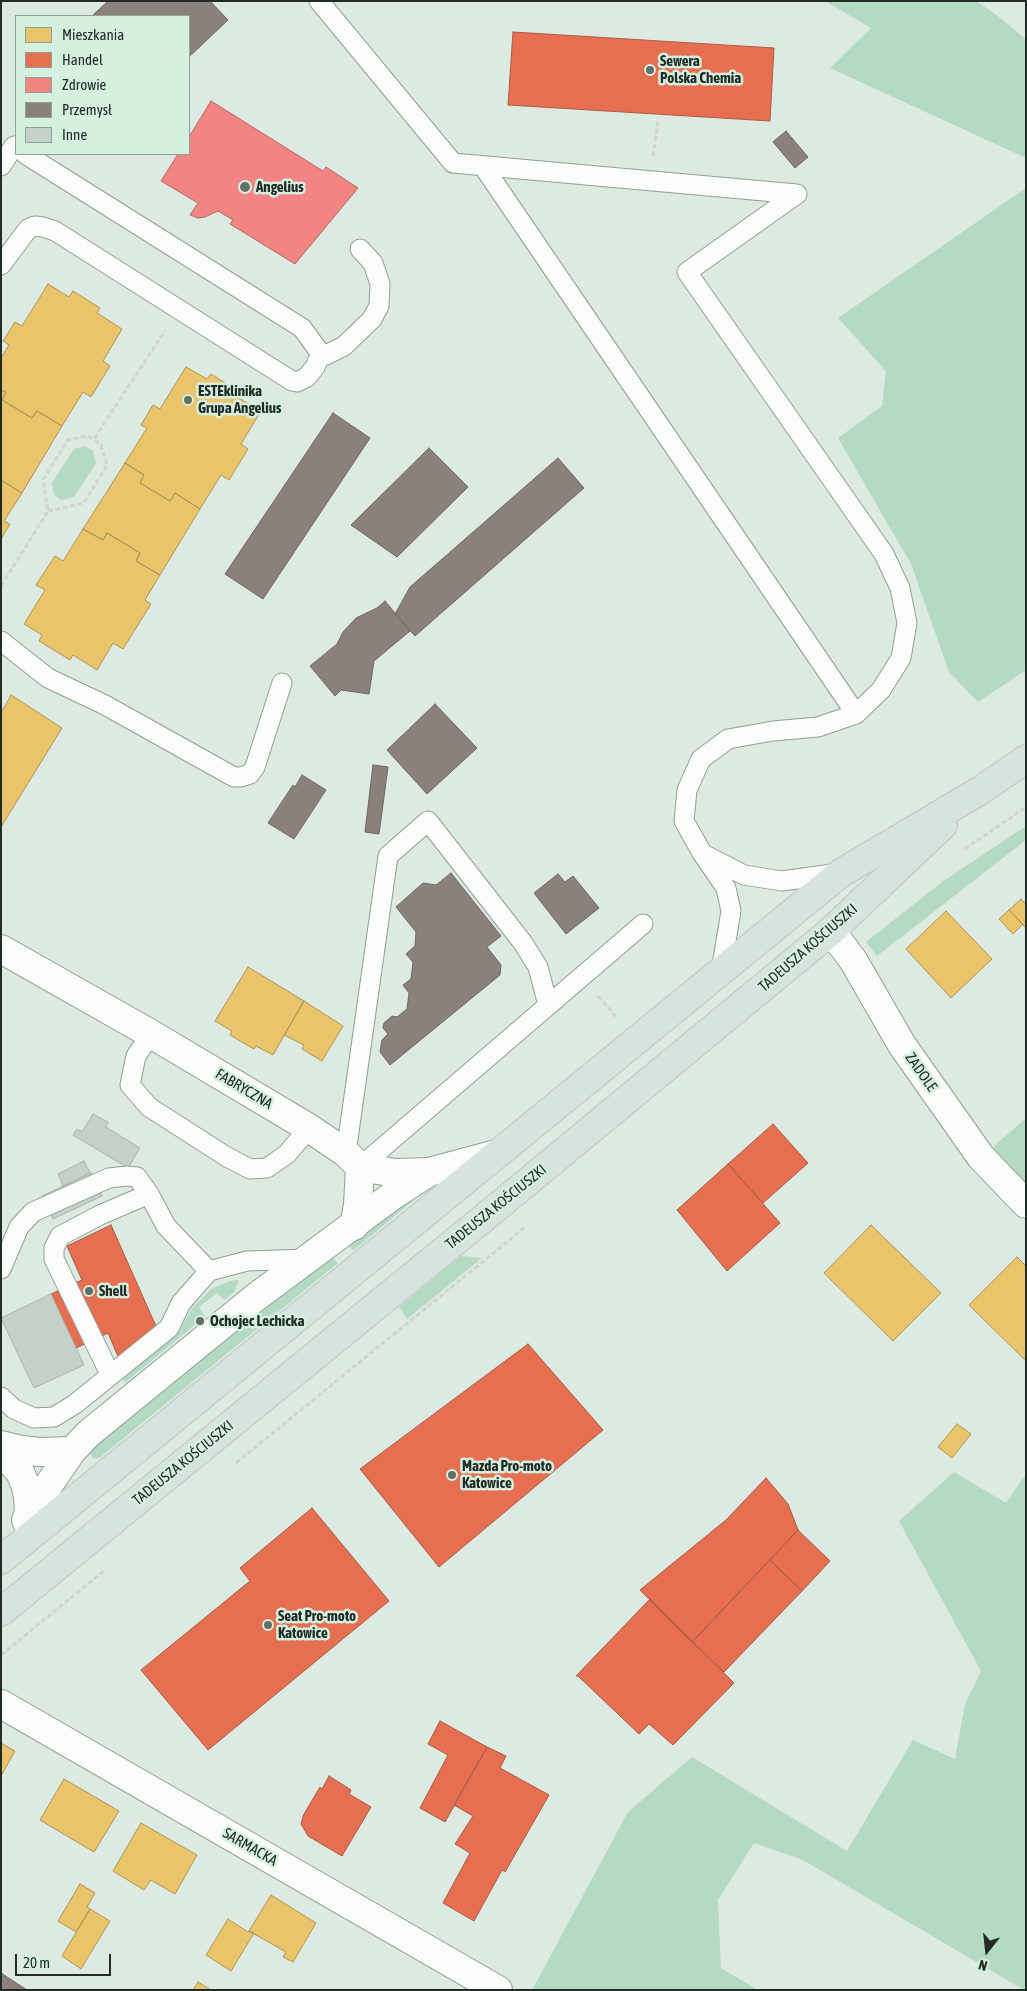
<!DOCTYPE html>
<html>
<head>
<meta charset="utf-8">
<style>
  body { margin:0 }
  #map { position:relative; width:1027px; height:1991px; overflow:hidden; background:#dceae1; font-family:"Asap Condensed",sans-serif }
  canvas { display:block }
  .frame { position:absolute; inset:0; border:2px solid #222c26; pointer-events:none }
  .legend { position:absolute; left:15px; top:15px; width:175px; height:140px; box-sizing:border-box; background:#d6f0e0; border:1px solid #8ea296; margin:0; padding:6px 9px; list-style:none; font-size:15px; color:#222c26 }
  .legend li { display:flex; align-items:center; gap:10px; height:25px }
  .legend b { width:25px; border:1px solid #8ea296 }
  .north { position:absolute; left:962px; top:1926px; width:50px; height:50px; -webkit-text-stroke:4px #d6f0e0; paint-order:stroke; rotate:196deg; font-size:14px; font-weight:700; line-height:20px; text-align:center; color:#222c26 }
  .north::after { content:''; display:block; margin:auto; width:18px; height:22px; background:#222c26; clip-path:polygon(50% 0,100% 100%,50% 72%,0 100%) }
  .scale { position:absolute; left:15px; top:1954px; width:96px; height:22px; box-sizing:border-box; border:2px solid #222c26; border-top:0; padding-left:6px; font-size:15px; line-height:18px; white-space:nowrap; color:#222c26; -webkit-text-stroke:4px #d6f0e0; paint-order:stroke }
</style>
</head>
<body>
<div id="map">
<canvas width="1027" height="1991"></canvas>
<div class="frame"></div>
<ul class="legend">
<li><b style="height:14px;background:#e9c46a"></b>Mieszkania</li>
<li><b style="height:14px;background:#e76f51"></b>Handel</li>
<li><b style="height:14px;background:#f28482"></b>Zdrowie</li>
<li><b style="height:14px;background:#8a817c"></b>Przemysł</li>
<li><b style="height:14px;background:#c5d0c9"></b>Inne</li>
</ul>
<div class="north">N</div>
<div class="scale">20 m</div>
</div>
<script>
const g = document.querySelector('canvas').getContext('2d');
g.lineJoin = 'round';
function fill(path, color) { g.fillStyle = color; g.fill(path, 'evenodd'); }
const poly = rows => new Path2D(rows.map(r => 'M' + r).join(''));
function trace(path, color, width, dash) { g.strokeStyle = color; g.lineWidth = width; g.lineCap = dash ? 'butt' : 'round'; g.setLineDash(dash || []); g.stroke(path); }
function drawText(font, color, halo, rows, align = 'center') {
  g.font = font + ' "Asap Condensed",sans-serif'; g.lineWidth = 5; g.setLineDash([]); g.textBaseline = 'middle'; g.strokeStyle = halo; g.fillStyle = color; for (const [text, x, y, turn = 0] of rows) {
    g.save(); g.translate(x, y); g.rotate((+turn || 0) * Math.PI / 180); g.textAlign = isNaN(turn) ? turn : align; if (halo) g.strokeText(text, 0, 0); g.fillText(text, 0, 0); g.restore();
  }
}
fill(poly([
  [825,1,976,1,994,13,1026,39,1026,158,830,68,871,28],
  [1026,188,1026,670,978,702,949,672,911,564,838,438,882,406,886,371,838,318],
  [85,446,93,451,96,463,74,497,62,500,54,495,52,483,74,449],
  [1026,826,1026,840,877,956,866,942,942,882],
  [1026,1118,1026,1182,991,1149],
  [427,1189,353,1251,346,1242],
  [329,1254,338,1263,98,1459,93,1458,90,1454,97,1441],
  [461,1256,482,1258,407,1319,399,1307],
  [239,1280,234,1292,225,1300,217,1293,199,1307,205,1316,126,1382,122,1379,180,1330,192,1308,211,1289,230,1281],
  [954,1472,1006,1503,1026,1474,1026,1988,1024,1990,803,1860,754,1843,718,1900,721,1968,758,1990,532,1990,628,1812,692,1757,847,1851,913,1740,955,1759,965,1704,981,1671,899,1521]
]), '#b5dac4');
const homes = poly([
  [48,284,69,297,73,291,100,308,97,313,122,329,103,361,110,366,91,397,83,392,62,426,37,411,32,418,2,400,6,392,1,390,1,358,9,345,3,341,15,322,22,326,48,284],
  [186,367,207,379,211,374,238,391,235,396,261,411,241,444,248,449,229,480,221,475,200,509,175,493,170,501,140,483,144,475,125,463,147,428,141,425,153,405,160,409,186,367],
  [1,390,6,392,2,400,32,418,37,411,62,426,22,493,1,480,1,390],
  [125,463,144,475,140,483,170,501,175,493,200,509,160,575,136,561,140,553,107,533,103,540,83,529,125,463],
  [1,480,22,493,4,521,10,524,1,539,1,480],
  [83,529,103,540,107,533,140,553,136,561,160,575,145,600,151,604,123,649,113,643,97,670,73,655,70,660,39,641,42,635,24,624,45,590,36,585,55,556,63,561,83,529],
  [11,695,62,728,1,827,1,713,11,695],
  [1021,899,1026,904,1026,928,1009,910,1021,899],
  [1009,910,1023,924,1013,934,999,919,1009,910],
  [946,911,992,959,951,998,906,949,946,911],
  [248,967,304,1001,273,1055,256,1046,254,1049,230,1035,232,1031,215,1021,248,967],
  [304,1001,343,1026,322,1061,302,1049,304,1045,284,1035,304,1001],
  [871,1225,941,1293,893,1341,824,1273,871,1225],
  [1017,1257,1026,1266,1026,1361,969,1305,1017,1257],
  [957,1424,971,1434,952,1458,938,1447,957,1424],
  [1,1743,15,1751,1,1776,1,1743],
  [64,1779,119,1811,94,1852,40,1820,64,1779],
  [141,1823,197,1855,175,1894,151,1880,144,1890,113,1871,141,1823],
  [80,1884,95,1893,87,1907,90,1909,76,1932,58,1921,80,1884],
  [271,1895,316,1923,293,1962,283,1957,286,1952,249,1931,271,1895],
  [90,1909,110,1921,81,1969,62,1956,90,1909],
  [228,1919,248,1932,249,1931,254,1933,231,1971,206,1955,228,1919],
  [198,1982,211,1990,193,1990,198,1982]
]);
fill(homes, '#e9c46a');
trace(homes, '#ad9656', 1);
const shops = poly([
  [513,32,774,48,770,121,508,105,513,32],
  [773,1124,808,1163,763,1203,728,1164,773,1124],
  [728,1164,780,1223,727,1271,677,1210,728,1164],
  [111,1225,163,1342,120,1361,108,1333,76,1348,51,1294,82,1280,67,1246,111,1225],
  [528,1344,603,1430,439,1567,360,1469,528,1344],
  [766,1478,788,1504,798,1530,692,1642,640,1590,726,1520,766,1478],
  [312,1508,389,1601,208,1750,141,1670,250,1581,240,1568,312,1508],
  [798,1530,830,1561,802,1591,770,1560,798,1530],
  [770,1560,802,1591,724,1672,692,1642,770,1560],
  [650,1599,734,1683,673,1745,649,1724,639,1734,578,1676,576,1676,650,1599],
  [440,1721,487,1747,445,1822,420,1808,448,1755,428,1744,440,1721],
  [487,1747,506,1756,500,1768,549,1795,505,1872,502,1870,474,1921,443,1903,470,1853,455,1844,473,1816,454,1805,487,1747],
  [329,1776,351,1790,349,1794,371,1807,342,1856,308,1836,301,1824,304,1814,320,1787,322,1789,329,1776]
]);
fill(shops, '#e76f51');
trace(shops, '#ac5b44', 1);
const health = poly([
  [211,101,323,171,326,167,358,188,295,264,230,224,233,220,218,211,205,217,198,218,190,215,198,203,161,181,178,154,189,154,189,137,211,101]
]);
fill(health, '#f28482');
trace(health, '#b46a66', 1);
const industry = poly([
  [108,1,210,1,228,20,189,57,189,16,92,16,108,1],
  [786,131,808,157,795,168,773,142,786,131],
  [333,413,370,438,263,599,225,574,333,413],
  [429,448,468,487,397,557,351,525,429,448],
  [558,458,584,488,415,636,395,614,410,587,558,458],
  [385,601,410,631,374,661,369,694,341,690,335,696,310,666,337,644,343,632,356,618,377,608,385,601],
  [435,704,477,748,427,794,387,750,435,704],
  [373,765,388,767,379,834,365,832,373,765],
  [302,775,326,790,294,839,268,823,293,785,295,787,302,775],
  [451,873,501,936,487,947,501,965,500,975,390,1065,380,1052,382,1040,388,1034,383,1028,384,1023,392,1016,397,1017,407,1009,409,993,403,985,411,979,413,962,406,954,415,946,416,932,396,907,423,883,436,885,451,873],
  [558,874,565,882,573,876,599,908,566,934,534,893,558,874],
  [1,1973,27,1990,1,1990,1,1973]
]);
fill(industry, '#8a817c');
trace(industry, '#6b6862', 1);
const building = poly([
  [93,1114,108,1122,106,1127,140,1148,128,1168,73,1135,77,1129,82,1132,93,1114],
  [84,1161,90,1173,63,1186,58,1174,84,1161],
  [91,1173,102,1196,53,1219,42,1196,91,1173],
  [51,1294,84,1365,34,1388,1,1318,51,1294]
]);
fill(building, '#c5d0c9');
trace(building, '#a9b4ad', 1);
const service = poly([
  [319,1,453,163,797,194,687,272,884,554,900,588,907,623,901,658,881,690,856,714,818,727,773,731,728,739,701,759,687,790,684,821,702,853,726,888,731,911,721,971],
  [25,154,302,328,321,354,326,355,344,346,372,319,379,306,380,284,373,263,360,249],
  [1,166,14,146,16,148],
  [483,166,856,714],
  [1,265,28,229,35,226,43,227,55,231,292,381,297,382,307,377,315,367,321,354],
  [1,641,48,678,105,705,234,777,241,777,250,774,255,767,282,683],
  [705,855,744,875,782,881,839,873],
  [151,1034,136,1056,130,1085,149,1107,227,1157,250,1169,267,1168,287,1154,309,1128],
  [346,1153,388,856,428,821,523,943,538,967,548,1005],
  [360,1167,643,924],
  [1,1269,19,1227,33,1212,109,1178,127,1176,137,1177,149,1194,166,1226,209,1271],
  [110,1374,54,1259,54,1248,60,1236,100,1215,149,1194],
  [1,1397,14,1409,34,1418,54,1417,75,1404,169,1328,181,1303,209,1271,247,1261,308,1259]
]);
const minor = poly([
  [831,931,853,960,902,1045,981,1157,1026,1204],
  [1,949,151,1034,309,1128,346,1153,360,1167,395,1173,429,1172,496,1154],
  [354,1226,358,1205,360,1167],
  [1,1445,22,1450,40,1452,72,1451],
  [1,1452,20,1472,25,1484,28,1496,29,1513,26,1520],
  [29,1513,72,1451,88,1434,256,1297,392,1196,429,1172],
  [1,1704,498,1990]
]);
const primary = poly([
  [1,1560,841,873,981,790,1026,759],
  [1,1612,485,1217,831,931,943,825]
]);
trace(service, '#929e97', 21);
trace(minor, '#929e97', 30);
trace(primary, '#bec6c1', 30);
trace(poly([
  [653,156,658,122],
  [48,511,84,503,107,465,101,445,94,439],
  [1,586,48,511,43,480,68,440,87,436,94,439,165,331],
  [965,849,1026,807],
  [598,996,617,1018],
  [236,1463,524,1228],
  [1,1655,106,1569]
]), '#d0d5d2', 3, [5, 2.5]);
trace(service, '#fafcfa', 19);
trace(minor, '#fafcfa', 28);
trace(primary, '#d6e3de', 28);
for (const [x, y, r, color] of [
  [650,70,5,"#636e67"],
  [245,187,6,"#636e67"],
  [188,400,5,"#636e67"],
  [89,1291,5,"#636e67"],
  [200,1321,5,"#636e67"],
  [452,1475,5,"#636e67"],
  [268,1625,5,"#636e67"]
]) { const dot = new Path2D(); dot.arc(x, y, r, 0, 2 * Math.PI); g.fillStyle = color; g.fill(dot); trace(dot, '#d6f0e0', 2); }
drawText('bold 15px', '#222c26', '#d6f0e0', [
  ["Sewera",660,61],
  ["Polska Chemia",660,78],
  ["Angelius",256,187],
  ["ESTEklinika",198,391],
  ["Grupa Angelius",198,408],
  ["Shell",99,1291],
  ["Ochojec Lechicka",210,1321],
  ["Mazda Pro-moto",462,1466],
  ["Katowice",462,1483],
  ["Seat Pro-moto",278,1616],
  ["Katowice",278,1633]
], 'left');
drawText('15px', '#222c26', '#d6f0e0', [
  ["TADEUSZA KOŚCIUSZKI",808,948,-41],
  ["ZADOLE",921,1072,55],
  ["FABRYCZNA",244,1089,31],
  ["TADEUSZA KOŚCIUSZKI",496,1207,-39],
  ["TADEUSZA KOŚCIUSZKI",183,1463,-39],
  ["SARMACKA",250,1847,30]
]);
</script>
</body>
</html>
